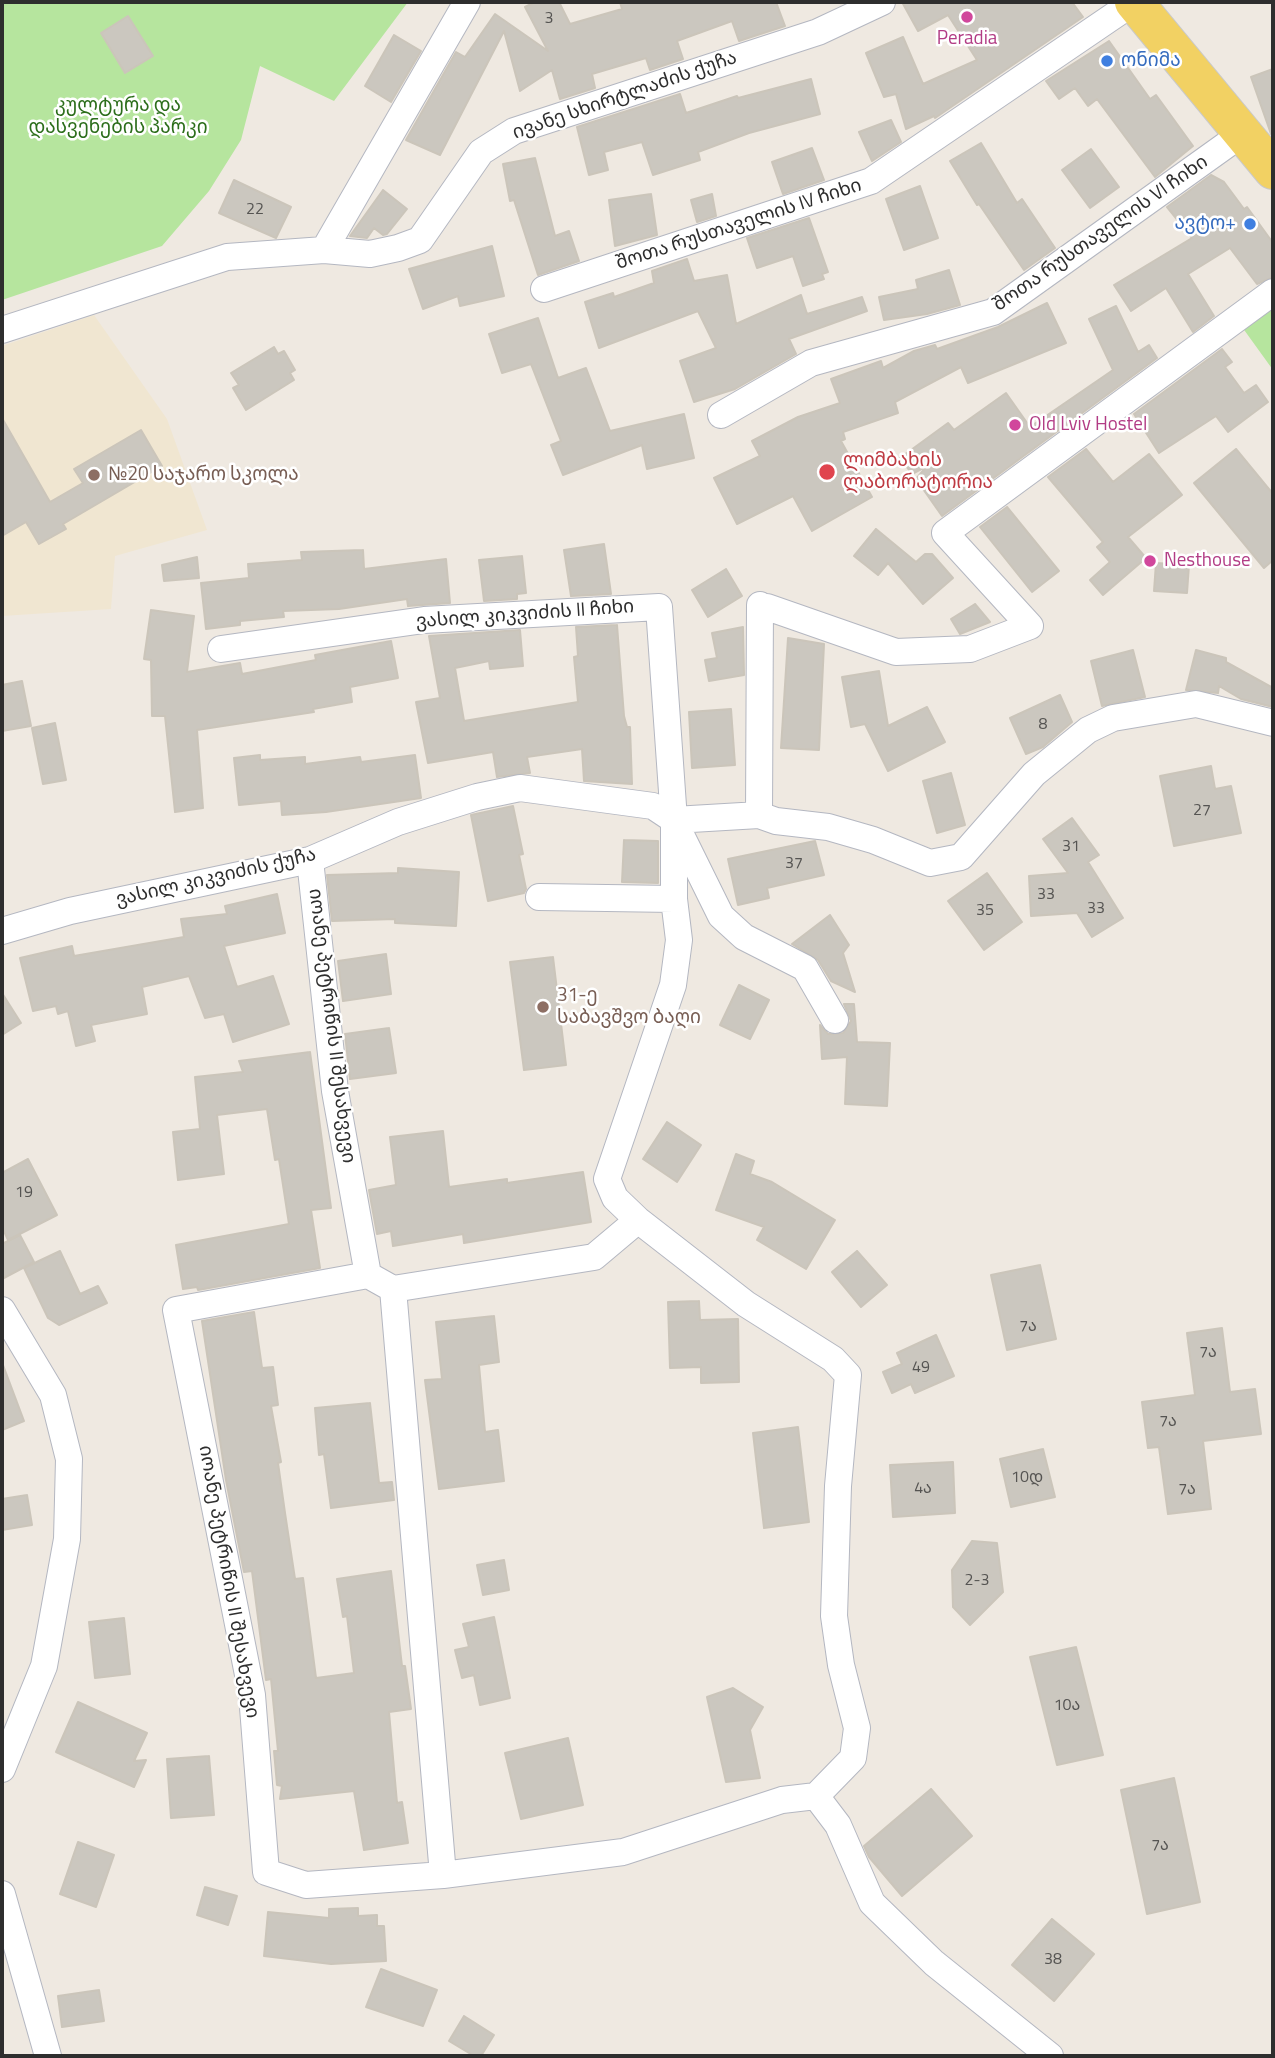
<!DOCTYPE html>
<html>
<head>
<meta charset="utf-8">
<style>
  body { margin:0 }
  #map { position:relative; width:1275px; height:2058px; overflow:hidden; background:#efe9e1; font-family:"Titillium Web",sans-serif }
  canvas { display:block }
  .frame { position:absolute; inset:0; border:4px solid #2e2e2e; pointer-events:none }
</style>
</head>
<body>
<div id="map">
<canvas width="1275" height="2058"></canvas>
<div class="frame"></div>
</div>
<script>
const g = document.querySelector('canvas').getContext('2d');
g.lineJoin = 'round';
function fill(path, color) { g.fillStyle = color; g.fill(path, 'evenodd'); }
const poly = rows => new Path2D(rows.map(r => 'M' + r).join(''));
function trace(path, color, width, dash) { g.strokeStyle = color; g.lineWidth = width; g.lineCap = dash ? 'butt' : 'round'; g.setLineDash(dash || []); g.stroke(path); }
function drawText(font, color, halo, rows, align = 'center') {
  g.font = font + ' "Titillium Web","Noto Sans Georgian",sans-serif'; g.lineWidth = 5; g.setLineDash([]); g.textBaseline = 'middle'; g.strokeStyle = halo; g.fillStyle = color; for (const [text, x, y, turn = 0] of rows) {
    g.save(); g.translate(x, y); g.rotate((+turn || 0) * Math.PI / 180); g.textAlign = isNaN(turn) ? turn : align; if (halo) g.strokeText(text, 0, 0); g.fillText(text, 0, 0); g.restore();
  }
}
fill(poly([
  [94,315,167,419,207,530,115,556,111,609,2,616,2,346]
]), '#f0e6d1');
fill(poly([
  [2,2,408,2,334,101,260,66,241,140,209,191,162,246,2,300],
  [1273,305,1273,370,1242,327]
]), '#b6e59e');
const building = poly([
  [535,2,559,2,570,24,622,9,620,2,776,2,785,26,739,41,732,21,677,41,683,59,650,70,646,58,592,74,595,88,560,99,552,70,520,91,504,31,440,155,406,140,456,52,465,57,495,14,548,51,525,7,535,2],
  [902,2,1072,2,1083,17,935,118,934,116,906,129,896,94,884,97,866,53,903,37,923,84,977,60,948,15,918,31,902,2],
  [128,16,153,56,125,73,101,33,128,16],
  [394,35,421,51,391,102,365,86,394,35],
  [1109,41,1150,99,1156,95,1193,146,1155,177,1097,99,1088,106,1075,88,1059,99,1046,81,1109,41],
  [1273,69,1273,133,1271,134,1251,77,1273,69],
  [811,79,820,114,749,133,698,152,700,160,653,175,642,142,604,152,608,170,589,175,577,127,680,94,686,113,737,96,738,98,811,79],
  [891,120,901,142,872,161,859,132,891,120],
  [981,143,1017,203,1022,199,1055,248,1024,270,979,204,977,205,950,161,981,143],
  [812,148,824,180,783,194,772,162,812,148],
  [1091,149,1119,187,1090,208,1062,170,1091,149],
  [535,158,555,236,569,231,579,261,538,275,514,200,510,201,503,164,535,158],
  [1211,175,1224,182,1244,209,1247,207,1273,243,1273,277,1257,284,1230,248,1188,274,1214,316,1193,332,1166,288,1131,311,1114,285,1192,238,1167,207,1211,175],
  [234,180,291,207,276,238,219,213,234,180],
  [920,186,938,238,904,250,886,199,920,186],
  [383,190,407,209,387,234,383,235,374,228,367,238,350,236,383,190],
  [651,194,657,235,615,246,609,200,651,194],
  [712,194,716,216,697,222,691,200,712,194],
  [809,218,828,272,822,274,824,279,803,286,793,256,757,268,747,238,809,218],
  [492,246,504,296,460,306,458,296,423,309,409,269,492,246],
  [687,259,694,281,727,275,736,324,801,295,807,314,862,297,867,311,789,339,796,354,735,389,694,402,680,361,716,348,698,311,599,348,585,302,613,293,614,297,654,283,652,271,687,259],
  [949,270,960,305,927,314,884,320,879,297,918,289,916,280,949,270],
  [1047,303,1066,343,968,383,961,367,895,402,898,413,843,432,845,439,841,441,872,497,812,531,793,496,737,524,714,478,760,456,752,441,798,417,840,403,831,379,881,361,883,368,914,351,935,345,937,349,998,327,1047,303],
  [1116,306,1138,352,1149,345,1157,358,942,516,916,479,927,466,912,474,900,458,948,423,954,430,1006,393,1030,427,1113,370,1089,319,1116,306],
  [538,318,558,378,586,368,610,431,684,414,694,458,647,469,642,445,563,475,551,445,561,441,531,364,502,373,489,334,538,318],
  [274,347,278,354,284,351,295,370,290,373,294,380,246,410,233,388,239,385,231,373,274,347],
  [1222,349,1232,362,1225,367,1244,393,1256,385,1268,402,1228,432,1216,416,1159,453,1134,414,1222,349],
  [2,418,50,502,83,483,74,469,141,430,162,466,63,524,66,529,39,544,26,522,2,536,2,418],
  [1086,449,1113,482,1149,454,1182,495,1128,537,1146,558,1103,595,1090,580,1110,562,1097,547,1103,542,1048,477,1086,449],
  [1236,449,1273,494,1273,560,1264,568,1194,483,1236,449],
  [1007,507,1059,571,1032,592,980,527,1007,507],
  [876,529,916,562,925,554,932,554,953,578,923,604,888,563,878,575,854,556,876,529],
  [604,544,611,594,571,596,564,550,604,544],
  [363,550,364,569,446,559,450,603,408,606,407,599,339,609,283,611,284,617,240,621,240,625,206,629,201,583,249,578,248,564,302,560,301,552,363,550],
  [522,556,526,593,517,594,517,599,484,601,479,560,522,556],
  [197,557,199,578,164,581,162,565,197,557],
  [1156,563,1189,565,1187,593,1154,591,1156,563],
  [726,569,742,596,708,617,692,590,726,569],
  [975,604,990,622,960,634,951,619,975,604],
  [151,610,194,616,187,672,240,663,242,674,316,660,315,655,391,641,398,678,350,687,352,702,313,709,314,712,197,730,203,808,175,812,165,716,152,716,151,660,144,659,151,610],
  [617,625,624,716,627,727,630,727,632,784,584,781,582,749,527,757,530,773,497,777,493,752,428,763,416,702,440,698,429,636,520,630,523,666,490,669,489,661,455,668,464,721,578,702,574,657,578,656,576,627,617,625],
  [743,627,744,675,709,681,705,660,717,658,712,633,743,627],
  [788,638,824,644,819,750,781,748,788,638],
  [1133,650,1145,697,1102,706,1091,661,1133,650],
  [1196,650,1226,658,1226,662,1273,688,1273,707,1241,699,1219,686,1218,693,1186,690,1196,650],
  [879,671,888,726,927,707,945,742,888,771,865,724,851,727,842,677,879,671],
  [22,681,31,726,2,731,2,685,22,681],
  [1060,695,1072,722,1043,747,1026,754,1010,718,1060,695],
  [731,709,735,765,692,768,689,712,731,709],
  [55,723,66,780,43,784,32,728,55,723],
  [260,755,260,760,305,757,305,764,360,757,361,762,415,755,421,798,326,812,282,815,281,801,239,805,234,758,260,755],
  [1211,766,1215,789,1231,786,1241,833,1174,846,1160,776,1211,766],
  [951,773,965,825,937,833,923,781,951,773],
  [513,806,523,854,519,855,526,889,524,893,488,901,471,815,513,806],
  [1072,818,1099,855,1088,862,1123,918,1092,937,1077,913,1031,916,1029,876,1068,873,1043,839,1072,818],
  [624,840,658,841,658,883,622,882,624,840],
  [815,841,824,875,767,888,769,898,738,905,728,859,815,841],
  [398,868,459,872,456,926,395,923,395,919,332,921,327,875,398,873,398,868],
  [987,873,1022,922,984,950,948,901,987,873],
  [277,894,285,933,224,946,237,987,273,976,289,1024,233,1042,224,1014,205,1018,189,976,142,987,147,1014,91,1025,95,1041,76,1046,68,1011,58,1014,56,1006,33,1011,20,958,72,946,74,956,184,937,181,919,227,914,225,906,277,894],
  [830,915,849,945,843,953,855,992,831,981,818,960,792,944,830,915],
  [386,954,391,994,343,1001,338,961,386,954],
  [553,957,566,1065,524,1070,510,962,553,957],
  [739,985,769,1000,750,1039,720,1025,739,985],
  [2,993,21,1023,2,1035,2,993],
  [844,1004,854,1004,857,1042,890,1043,887,1106,845,1104,847,1057,822,1059,820,1025,828,1034,843,1033,851,1021,844,1004],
  [389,1028,396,1073,350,1079,345,1034,389,1028],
  [310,1052,331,1208,311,1210,320,1268,198,1290,197,1287,183,1289,176,1245,289,1224,279,1159,275,1160,267,1109,217,1115,224,1174,178,1180,173,1132,200,1129,195,1077,243,1072,239,1061,310,1052],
  [667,1122,701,1145,677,1182,643,1159,667,1122],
  [443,1131,449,1187,507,1179,507,1183,583,1172,591,1222,464,1243,463,1234,393,1246,391,1231,377,1234,369,1190,396,1185,390,1137,443,1131],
  [736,1154,754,1161,750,1174,772,1182,835,1220,806,1269,757,1240,764,1227,716,1210,736,1154],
  [28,1159,57,1215,8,1240,2,1227,2,1173,28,1159],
  [20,1235,34,1262,2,1279,2,1244,20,1235],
  [60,1251,80,1294,98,1286,107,1303,59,1325,48,1318,24,1268,60,1251],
  [857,1251,887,1285,861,1307,832,1272,857,1251],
  [1040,1265,1056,1339,1007,1350,991,1275,1040,1265],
  [699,1301,700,1320,738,1319,739,1382,701,1383,701,1367,670,1368,668,1302,699,1301],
  [254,1312,262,1368,273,1367,278,1405,271,1406,281,1462,278,1463,285,1513,295,1579,303,1578,316,1678,354,1673,347,1616,343,1617,337,1579,391,1571,402,1666,405,1666,411,1709,389,1712,397,1803,402,1802,408,1843,364,1850,354,1791,280,1799,282,1786,277,1785,274,1751,278,1751,271,1679,266,1680,252,1571,244,1572,226,1480,202,1321,254,1312],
  [494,1316,499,1362,479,1365,485,1432,498,1430,504,1481,439,1489,425,1380,442,1379,436,1322,494,1316],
  [1222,1328,1230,1392,1255,1389,1261,1434,1203,1441,1211,1509,1168,1514,1159,1447,1148,1448,1142,1402,1195,1395,1187,1333,1222,1328],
  [936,1335,954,1376,915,1393,911,1384,892,1393,883,1372,902,1364,897,1353,936,1335],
  [3,1365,24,1421,2,1430,2,1366,3,1365],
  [370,1403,379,1483,392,1482,394,1500,331,1508,324,1454,319,1455,315,1408,370,1403],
  [798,1427,809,1522,764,1528,753,1433,798,1427],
  [1043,1449,1055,1497,1011,1507,1000,1459,1043,1449],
  [953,1462,955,1513,893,1517,890,1465,953,1462],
  [27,1495,32,1525,2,1530,2,1499,27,1495],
  [972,1541,997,1543,1003,1592,970,1625,953,1607,952,1570,972,1541],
  [504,1560,509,1590,483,1595,477,1565,504,1560],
  [494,1617,510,1698,480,1705,474,1675,462,1678,455,1650,469,1647,463,1624,494,1617],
  [124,1618,130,1674,95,1678,89,1622,124,1618],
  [1076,1647,1103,1755,1057,1765,1030,1657,1076,1647],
  [733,1688,763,1707,750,1730,760,1778,726,1782,707,1697,733,1688],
  [78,1702,147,1733,134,1761,146,1760,134,1787,56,1752,78,1702],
  [568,1738,583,1805,521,1819,505,1753,568,1738],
  [209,1756,214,1815,171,1818,167,1759,209,1756],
  [1174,1778,1200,1902,1147,1914,1121,1790,1174,1778],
  [931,1789,972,1836,902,1896,869,1857,864,1846,931,1789],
  [78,1842,114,1855,96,1907,60,1894,78,1842],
  [205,1887,237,1896,228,1925,197,1915,205,1887],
  [358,1908,358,1916,377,1915,377,1926,384,1926,386,1961,331,1964,264,1956,268,1912,329,1918,329,1909,358,1908],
  [1052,1919,1094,1954,1054,2001,1012,1965,1052,1919],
  [381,1969,437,1990,423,2026,366,2007,381,1969],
  [99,1990,104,2021,62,2027,58,1996,99,1990],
  [464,2016,494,2035,481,2056,474,2056,449,2041,464,2016]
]);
fill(building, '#cbc7bf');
trace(building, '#cbc5ba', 2);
const street = poly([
  [324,250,467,2],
  [544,289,871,181,1134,2],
  [2,330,227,257,324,250,370,254,398,248,420,240,481,152,514,131,818,32,882,2],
  [721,415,811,363,993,312,1243,133],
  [767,607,896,652,970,649,1030,626,945,533,1273,292],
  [221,649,424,620,659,607,674,820,674,899,679,940,673,985,607,1179,615,1198,638,1220,746,1304,833,1359,848,1375,838,1486,834,1616,841,1665,857,1728,853,1758,816,1796],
  [759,815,760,605],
  [679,831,721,916,744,937,805,968,835,1020],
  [310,860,335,1091,368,1275],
  [539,897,674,899],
  [2,931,70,911,310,860,398,822,477,797,520,788,653,806,674,820,759,815,776,821,828,827,873,840,930,863,961,857,1034,774,1088,730,1113,718,1196,704,1273,723],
  [638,1220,594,1257,393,1289,368,1275,176,1310,252,1695,266,1872,306,1885,443,1875,623,1852,782,1800,816,1796,838,1825,872,1903,934,1963,1050,2056],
  [393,1289,443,1875],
  [2,1310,53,1395,69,1459,67,1539,44,1666,2,1769],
  [2,1894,48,2056]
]);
const primary = poly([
  [1134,2,1273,170]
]);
trace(street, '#b4b7c1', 28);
trace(primary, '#c9c9c9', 40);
trace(street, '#fff', 26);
trace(primary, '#f2d163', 38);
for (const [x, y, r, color] of [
  [967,17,7,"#d1479c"],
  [1107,61,7,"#3f7fe0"],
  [1250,224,7,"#3f7fe0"],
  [1015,425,7,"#d1479c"],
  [827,472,9,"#e0444e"],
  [94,475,7,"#8d6e63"],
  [1150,561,7,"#d1479c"],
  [543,1007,7,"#8d6e63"]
]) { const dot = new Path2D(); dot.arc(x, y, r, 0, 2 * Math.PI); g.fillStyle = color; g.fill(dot); trace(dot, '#fff', 2.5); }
drawText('16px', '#555452', null, [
  ["3",549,19],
  ["22",255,210],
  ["8",1043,725],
  ["27",1202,811],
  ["31",1071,847],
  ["37",794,864],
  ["33",1046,895],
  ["33",1096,909],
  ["35",985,911],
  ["19",24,1193],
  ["7ა",1028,1327],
  ["7ა",1208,1353],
  ["49",921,1368],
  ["7ა",1168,1422],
  ["10დ",1027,1478],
  ["4ა",923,1489],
  ["7ა",1187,1490],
  ["2-3",977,1581],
  ["10ა",1067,1706],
  ["7ა",1160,1846],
  ["38",1053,1960]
]);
drawText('19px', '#b23c85', '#fff', [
  ["Peradia",967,39,"center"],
  ["Old Lviv Hostel",1029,425],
  ["Nesthouse",1164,561]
], 'left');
drawText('19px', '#366cbe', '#fff', [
  ["ონიმა",1121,61],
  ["ავტო+",1236,224,"right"]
], 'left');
drawText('19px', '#2e2e2e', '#fff', [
  ["ივანე სხირტლაძის ქუჩა",625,96,-19],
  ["შოთა რუსთაველის IV ჩიხი",739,225,-18],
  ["შოთა რუსთაველის VI ჩიხი",1101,234,-35],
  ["ვასილ კიკვიძის II ჩიხი",525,615,-4],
  ["ვასილ კიკვიძის ქუჩა",216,878,-13],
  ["იოანე პეტრიწის II შესახვევი",331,1026,83],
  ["იოანე პეტრიწის II შესახვევი",228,1582,80]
]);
drawText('19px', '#2c6e1b', '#fff', [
  ["კულტურა და",118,106],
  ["დასვენების პარკი",118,128]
]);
drawText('19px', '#be3a42', '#fff', [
  ["ლიმბახის",843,461],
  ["ლაბორატორია",843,483]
], 'left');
drawText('19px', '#785e54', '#fff', [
  ["№20 საჯარო სკოლა",108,475],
  ["31-ე",557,996],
  ["საბავშვო ბაღი",557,1018]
], 'left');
</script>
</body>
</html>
